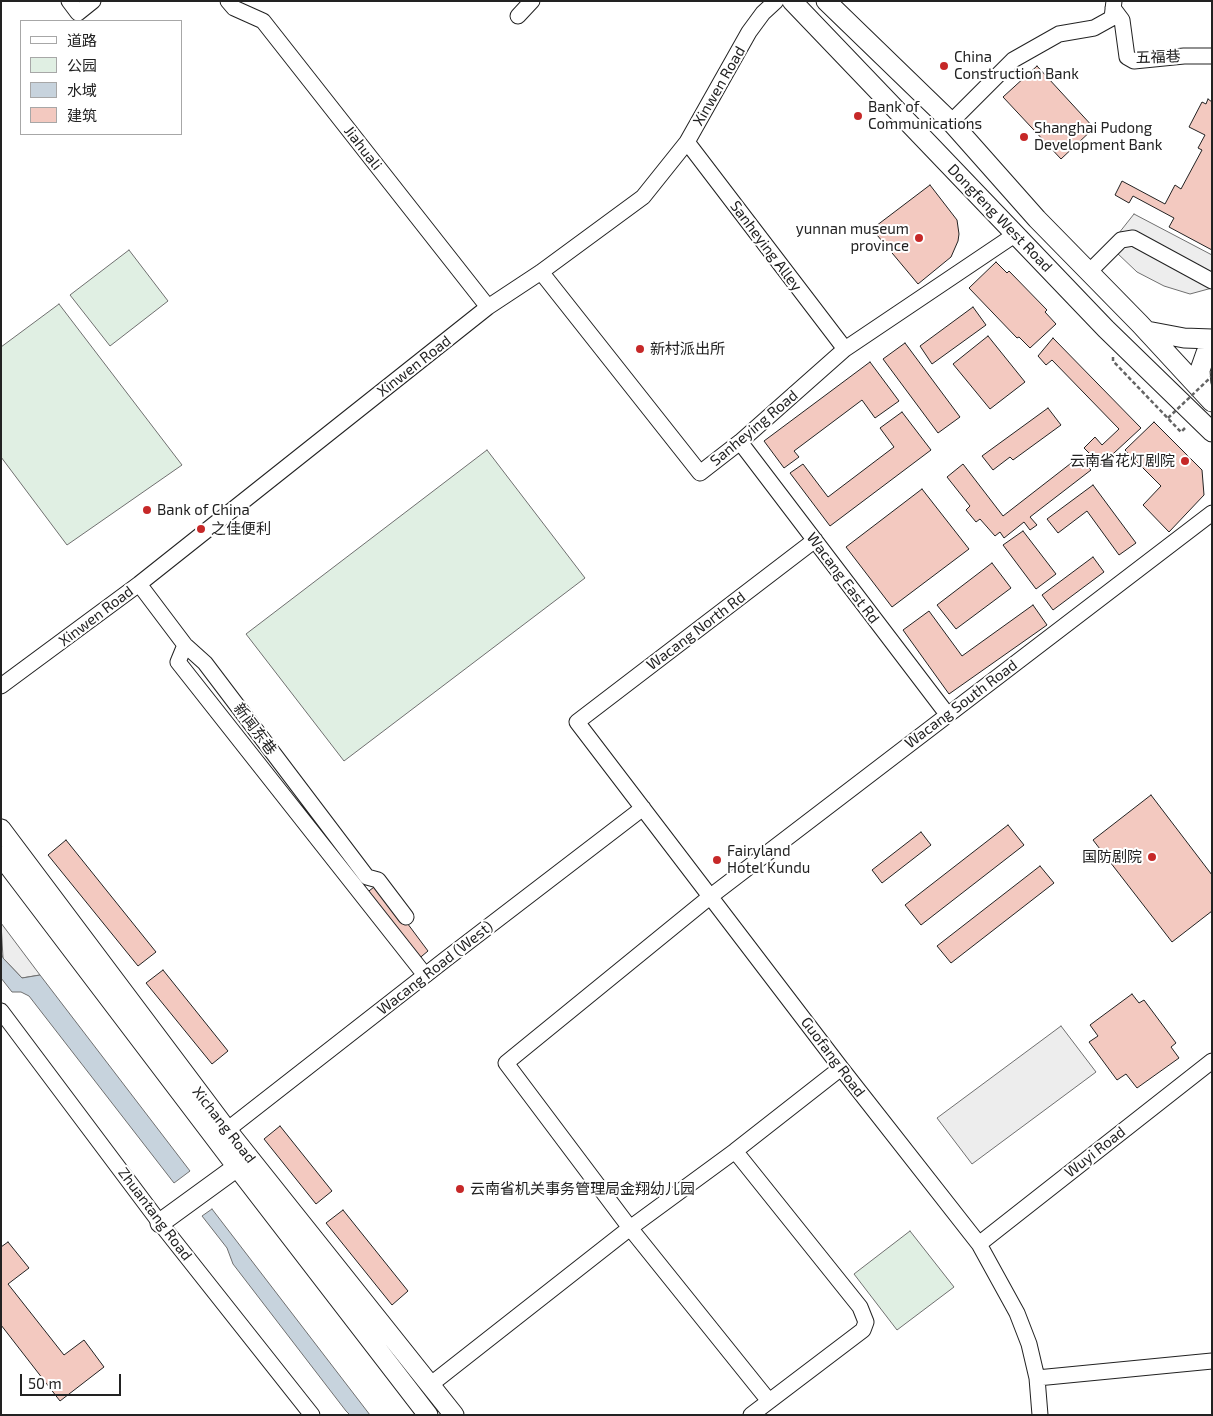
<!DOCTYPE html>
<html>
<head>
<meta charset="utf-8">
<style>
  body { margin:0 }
  #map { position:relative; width:1213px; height:1416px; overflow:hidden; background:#fff; font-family:"Exo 2","Noto Sans SC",sans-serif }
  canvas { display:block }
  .frame { position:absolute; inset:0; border:2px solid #222; pointer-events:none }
  .legend { position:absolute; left:20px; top:20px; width:162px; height:115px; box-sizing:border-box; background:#fff; border:1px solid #a7a7a7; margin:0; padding:6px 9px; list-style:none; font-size:15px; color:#222 }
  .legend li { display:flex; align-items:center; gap:10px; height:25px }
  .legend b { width:25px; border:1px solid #a7a7a7 }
  .scale { position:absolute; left:20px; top:1374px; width:101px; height:22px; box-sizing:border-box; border:2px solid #222; border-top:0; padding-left:6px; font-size:15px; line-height:18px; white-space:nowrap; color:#222; -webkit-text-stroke:4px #fff; paint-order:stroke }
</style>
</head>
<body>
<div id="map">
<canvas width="1213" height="1416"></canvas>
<div class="frame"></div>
<ul class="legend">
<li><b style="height:6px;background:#fff"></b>道路</li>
<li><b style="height:14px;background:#e0efe3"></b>公园</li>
<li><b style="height:14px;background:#c7d3dd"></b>水域</li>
<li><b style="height:14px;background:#f3c9c0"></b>建筑</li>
</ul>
<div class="scale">50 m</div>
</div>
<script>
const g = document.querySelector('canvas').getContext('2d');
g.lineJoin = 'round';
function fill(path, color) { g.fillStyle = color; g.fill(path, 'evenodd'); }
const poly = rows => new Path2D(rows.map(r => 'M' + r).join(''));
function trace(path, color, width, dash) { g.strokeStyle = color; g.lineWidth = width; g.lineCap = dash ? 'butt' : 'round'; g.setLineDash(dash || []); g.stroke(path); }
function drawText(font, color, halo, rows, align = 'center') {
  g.font = font + ' "Exo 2","Noto Sans SC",sans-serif'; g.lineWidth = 4; g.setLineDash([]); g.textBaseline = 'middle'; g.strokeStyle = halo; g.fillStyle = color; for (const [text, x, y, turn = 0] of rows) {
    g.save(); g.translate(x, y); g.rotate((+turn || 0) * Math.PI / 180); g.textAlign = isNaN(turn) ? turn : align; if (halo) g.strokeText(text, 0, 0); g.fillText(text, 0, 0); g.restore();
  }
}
const green = poly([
  [129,250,168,301,110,346,70,295,129,250],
  [59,304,182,465,67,545,1,457,1,347,59,304],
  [487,450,585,578,344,761,246,634,487,450],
  [910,1231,954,1287,897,1330,854,1274,910,1231]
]);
fill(green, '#e0efe3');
trace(green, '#6f6f6f', 1);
const parking = poly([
  [1134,214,1212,255,1212,288,1190,294,1164,286,1137,272,1116,252,1111,243,1134,214],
  [1,923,40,975,22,978,3,958,1,923],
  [1061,1026,1096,1072,972,1164,937,1118,1061,1026]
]);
fill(parking, '#ededed');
trace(parking, '#6f6f6f', 1);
const water = poly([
  [1,952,3,958,22,978,40,975,190,1171,174,1183,29,996,21,992,12,992,1,978,1,952],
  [212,1209,370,1415,350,1415,346,1411,233,1264,227,1248,202,1216,212,1209]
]);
fill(water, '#c7d3dd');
trace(water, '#6f6f6f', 1);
const building = poly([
  [1037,66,1094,128,1061,159,1003,97,1037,66],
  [1208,99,1212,102,1212,250,1169,227,1174,218,1133,196,1129,203,1115,195,1122,181,1165,204,1175,185,1181,189,1202,150,1198,148,1205,135,1189,127,1202,102,1206,104,1208,99],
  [930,185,957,220,959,234,958,241,951,257,918,284,872,229,930,185],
  [996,262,1007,273,1009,271,1047,310,1045,312,1056,324,1030,348,1019,337,1017,338,969,288,996,262],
  [973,307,986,325,932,364,920,346,973,307],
  [988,336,1025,382,990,409,953,364,988,336],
  [1053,338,1141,428,1101,465,1084,448,1095,437,1102,445,1119,429,1052,360,1046,365,1038,356,1053,338],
  [905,343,960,417,938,433,883,359,905,343],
  [870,362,899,401,875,418,862,400,794,451,799,457,784,468,764,441,870,362],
  [1048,408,1061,425,1013,460,1010,457,993,470,982,456,1048,408],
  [902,412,931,450,830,526,790,473,803,464,828,497,894,447,880,428,902,412],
  [1154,422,1202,470,1204,495,1169,532,1143,505,1161,486,1125,450,1154,422],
  [1079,457,1091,470,1030,517,1037,525,1030,530,1024,522,1004,538,1000,532,995,536,980,519,976,522,966,510,970,506,947,477,963,464,1003,516,1079,457],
  [1093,485,1136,543,1119,555,1087,511,1058,533,1047,519,1093,485],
  [922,489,969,549,892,607,846,547,922,489],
  [1023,531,1056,574,1036,589,1003,545,1023,531],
  [1093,557,1104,572,1053,610,1042,595,1093,557],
  [992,563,1011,588,956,629,937,605,992,563],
  [1033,605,1047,625,949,694,903,630,929,611,962,656,1033,605],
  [1151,795,1212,875,1212,911,1172,942,1093,840,1151,795],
  [1008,825,1024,845,921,925,905,905,1008,825],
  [921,832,931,845,882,883,872,870,921,832],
  [66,840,156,952,138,966,48,855,66,840],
  [1040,866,1054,883,951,963,937,946,1040,866],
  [378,884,428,951,416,961,365,894,378,884],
  [163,970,228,1051,212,1064,146,983,163,970],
  [1132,994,1139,1003,1144,1000,1176,1043,1171,1047,1179,1058,1137,1088,1126,1074,1117,1080,1089,1042,1098,1036,1090,1025,1132,994],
  [280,1126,332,1191,316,1204,264,1139,280,1126],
  [343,1210,408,1291,392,1305,326,1223,343,1210],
  [8,1242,29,1268,8,1284,64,1355,84,1340,104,1367,60,1401,1,1325,1,1247,8,1242]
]);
fill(building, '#f3c9c0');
trace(building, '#222', 1);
const minor = poly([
  [69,1,78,13,93,1],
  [228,1,234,8,263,21,488,307],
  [1113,8,1122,20,1127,57,1134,61,1184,56,1212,56],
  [518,16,532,1],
  [951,122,1013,60,1059,34,1094,28,1112,18,1114,1],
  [687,142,845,349],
  [541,272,700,473,740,442,845,349,1016,234],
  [1089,272,1121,240,1133,238,1212,281],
  [740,442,947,714],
  [815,540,577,722,841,1068,979,1244,1017,1313,1029,1344,1037,1378,1040,1415],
  [139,584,185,645,205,663,367,877,378,880,406,917],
  [185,645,178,662,425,975],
  [1,686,139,584,488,307,541,272,643,197,687,142,749,32,763,13,776,1],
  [1,1011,160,1223,312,1415],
  [227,1130,446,959,643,808],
  [735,1151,860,1307,866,1322,863,1330,751,1415],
  [979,1244,1212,1061],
  [1037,1378,1212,1361],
  [430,1385,630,1228,735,1151,841,1068],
  [769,1401,630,1228,506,1063,711,896,1212,513]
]);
const major = poly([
  [792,1,1106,329,1212,432],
  [826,1,951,122,1037,219,1140,324,1212,402],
  [1147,331,1184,338,1212,339],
  [1203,392,1201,384,1200,370,1206,353,1212,349],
  [1,829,227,1130,454,1415],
  [1,856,237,1167,428,1415],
  [160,1223,237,1167]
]);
trace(minor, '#222', 17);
trace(major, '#222', 21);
trace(poly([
  [1113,357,1113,361,1181,432,1185,428]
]), '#646464', 2.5, [4, 2.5]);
trace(minor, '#fff', 15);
trace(major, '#fff', 19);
trace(poly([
  [1168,418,1212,376]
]), '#646464', 2.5, [4, 2.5]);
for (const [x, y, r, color] of [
  [944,66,5,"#c62828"],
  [858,116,5,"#c62828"],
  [1024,137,5,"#c62828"],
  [919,238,5,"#c62828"],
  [640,349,5,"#c62828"],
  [1185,461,5,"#c62828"],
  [147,510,5,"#c62828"],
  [201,529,5,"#c62828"],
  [1152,857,5,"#c62828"],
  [717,860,5,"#c62828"],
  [460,1189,5,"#c62828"]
]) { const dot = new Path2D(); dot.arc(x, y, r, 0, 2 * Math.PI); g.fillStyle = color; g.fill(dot); trace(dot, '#fff', 2); }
drawText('15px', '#222', '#fff', [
  ["China",954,57],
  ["Construction Bank",954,74],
  ["Bank of",868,107],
  ["Communications",868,124],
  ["Shanghai Pudong",1034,128],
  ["Development Bank",1034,145],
  ["yunnan museum",909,229,"right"],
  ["province",909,246,"right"],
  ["新村派出所",650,349],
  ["云南省花灯剧院",1175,461,"right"],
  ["Bank of China",157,510],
  ["之佳便利",211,529],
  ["Fairyland",727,851],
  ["Hotel Kundu",727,868],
  ["国防剧院",1142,857,"right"],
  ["云南省机关事务管理局金翔幼儿园",470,1189]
], 'left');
drawText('15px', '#222', '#fff', [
  ["五福巷",1158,57,-2],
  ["Xinwen Road",719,86,-60],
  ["Jiahuali",363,148,52],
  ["Dongfeng West Road",1000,218,46],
  ["Sanheying Alley",766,246,53],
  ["Xinwen Road",414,366,-38],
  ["Sanheying Road",754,428,-40],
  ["Wacang East Rd",843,578,53],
  ["Xinwen Road",96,616,-37],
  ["Wacang North Rd",696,631,-37],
  ["Wacang South Road",961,704,-37],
  ["新闻东巷",255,729,53],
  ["Wacang Road (West)",435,968,-38],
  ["Guofang Road",833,1057,53],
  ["Xichang Road",224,1125,52],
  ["Wuyi Road",1095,1152,-38],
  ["Zhuantang Road",155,1214,53]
]);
</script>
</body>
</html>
